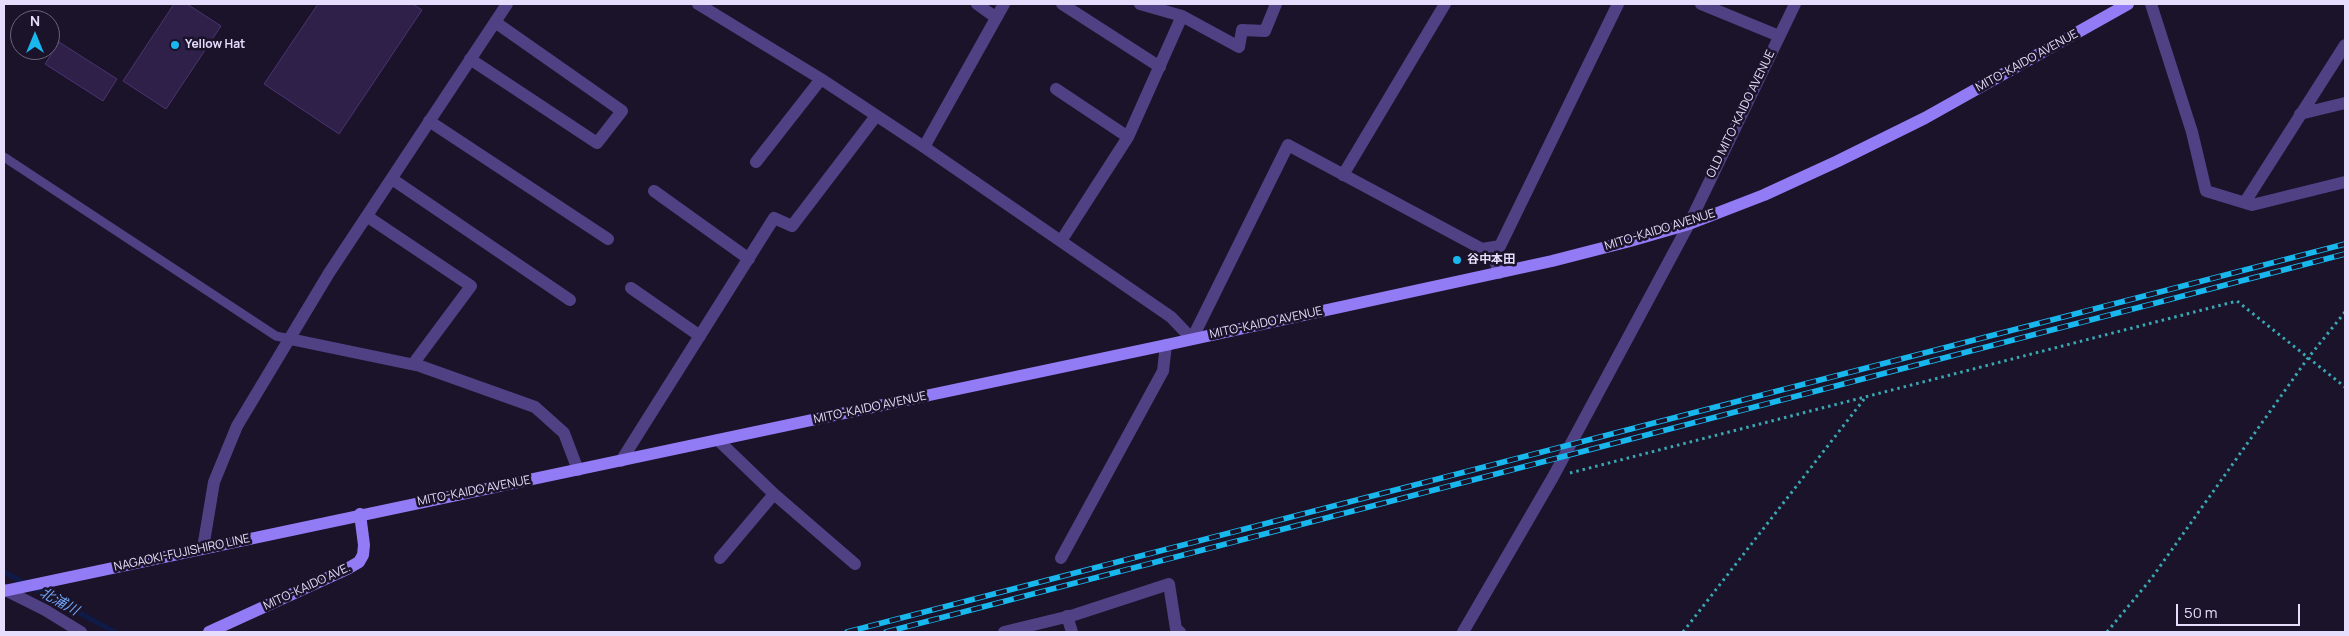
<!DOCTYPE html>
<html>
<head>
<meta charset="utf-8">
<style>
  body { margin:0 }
  #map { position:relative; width:2349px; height:636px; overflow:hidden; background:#1a1329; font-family:Manrope,sans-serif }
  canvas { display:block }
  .frame { position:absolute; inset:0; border:5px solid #e6ddfc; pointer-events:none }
  .north { position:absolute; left:10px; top:10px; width:50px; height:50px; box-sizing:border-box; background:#1a1329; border:1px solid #6c647d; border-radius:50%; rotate:0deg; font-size:14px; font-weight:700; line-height:20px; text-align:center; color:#e6ddfc }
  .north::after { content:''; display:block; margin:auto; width:18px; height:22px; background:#18b7ee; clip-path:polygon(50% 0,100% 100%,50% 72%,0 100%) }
  .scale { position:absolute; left:2176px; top:604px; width:124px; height:22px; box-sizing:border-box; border:2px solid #e6ddfc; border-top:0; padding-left:6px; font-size:15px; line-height:18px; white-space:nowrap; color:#e6ddfc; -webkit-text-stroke:4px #1a1329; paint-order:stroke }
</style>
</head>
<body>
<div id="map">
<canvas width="2349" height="636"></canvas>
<div class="frame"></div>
<div class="north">N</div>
<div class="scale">50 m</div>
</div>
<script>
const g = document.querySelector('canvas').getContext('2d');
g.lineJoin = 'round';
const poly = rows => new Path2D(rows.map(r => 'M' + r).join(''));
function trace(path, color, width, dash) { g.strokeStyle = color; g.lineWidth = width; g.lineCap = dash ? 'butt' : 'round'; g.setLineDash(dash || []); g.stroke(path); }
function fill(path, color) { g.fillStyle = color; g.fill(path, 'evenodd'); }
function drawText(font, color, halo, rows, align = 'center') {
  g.font = font + ' Manrope,"Noto Sans JP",sans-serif'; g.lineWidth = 5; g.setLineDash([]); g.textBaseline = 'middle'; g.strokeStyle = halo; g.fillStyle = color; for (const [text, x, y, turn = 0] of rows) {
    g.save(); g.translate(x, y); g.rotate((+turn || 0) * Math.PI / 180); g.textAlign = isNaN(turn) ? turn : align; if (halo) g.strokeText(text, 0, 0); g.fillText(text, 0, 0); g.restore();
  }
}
trace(poly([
  [4,572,25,583],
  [33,588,115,632]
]), '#0f1a46', 5);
const building = poly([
  [174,4,187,4,221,26,166,109,123,81,174,4],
  [318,4,413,4,422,10,339,134,264,84,318,4],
  [59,42,117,79,103,101,45,64,59,42]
]);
fill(building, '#2f2049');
trace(building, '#4a3473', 1);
trace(poly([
  [1570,473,2237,301,2345,387],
  [1683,632,1865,398],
  [2107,632,2151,579,2308,358,2345,312]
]), '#3aa8b4', 3, [2.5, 4]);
trace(poly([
  [4,157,276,336,290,339]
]), '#4f4184', 9);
trace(poly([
  [698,4,821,79,924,147,1171,317,1192,339,1288,145,1482,249,1500,246,1618,4],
  [977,4,995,17],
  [1062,4,1160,67],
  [1140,4,1182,16,1239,47,1242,30,1265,31,1276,4],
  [1701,4,1779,36],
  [2151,4,2192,132,2206,191,2252,205,2345,182],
  [470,59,597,143,622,111,495,22],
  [1056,89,1128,137],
  [2300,114,2345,103],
  [429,121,608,239],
  [924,147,1004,4],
  [756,162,821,79],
  [1343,175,1445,4],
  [392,179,570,300],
  [654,191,749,259],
  [2245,202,2345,45],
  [368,217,471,286,413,364],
  [1061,241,1128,137,1182,16],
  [1491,248,1499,273],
  [631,288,700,336],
  [290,339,420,366,535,407,564,433,578,470],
  [718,440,774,494,855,564],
  [621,461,774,218,792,226,876,116],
  [203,548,214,482,237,426,329,273,507,4],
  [720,558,774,494],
  [1061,558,1163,371,1166,345],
  [5,590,45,610,81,632],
  [1067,616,1072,632],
  [1004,632,1074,615,1169,584,1176,629,1180,632]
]), '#4f4184', 12);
trace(poly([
  [1463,632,1553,477,1689,224,1795,4]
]), '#4f4184', 12);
trace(poly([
  [4,591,1166,345,1552,261,1630,241,1689,224,1764,195,1838,161,1925,118,2128,4],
  [209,632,347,569,359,562,363,555,364,545,360,514]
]), '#927cf5', 12);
const rail = poly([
  [847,632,2345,244],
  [886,632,2345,254]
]);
trace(rail, '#18b7ee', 5.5);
trace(rail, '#1a1329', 4, [11]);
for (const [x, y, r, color] of [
  [175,45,5,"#18b7ee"],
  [1457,260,5,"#18b7ee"]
]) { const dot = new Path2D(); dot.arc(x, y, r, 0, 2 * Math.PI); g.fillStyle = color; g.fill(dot); trace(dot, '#1a1329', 2); }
drawText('bold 12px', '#e6ddfc', '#1a1329', [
  ["Yellow Hat",185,45],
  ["谷中本田",1467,260]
], 'left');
drawText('12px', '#e6ddfc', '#1a1329', [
  ["MITO-KAIDO AVENUE",2027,61,-29],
  ["OLD MITO-KAIDO AVENUE",1741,114,-64],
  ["MITO-KAIDO AVENUE",1660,230,-17],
  ["MITO-KAIDO AVENUE",1266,323,-12],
  ["MITO-KAIDO AVENUE",870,408,-12],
  ["MITO-KAIDO AVENUE",474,491,-11],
  ["NAGAOKI-FUJISHIRO LINE",182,553,-12],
  ["MITO-KAIDO AVE.",307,587,-25]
]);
drawText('italic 14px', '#73a4f5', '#1a1329', [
  ["北浦川",59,602,29]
]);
</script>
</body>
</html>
